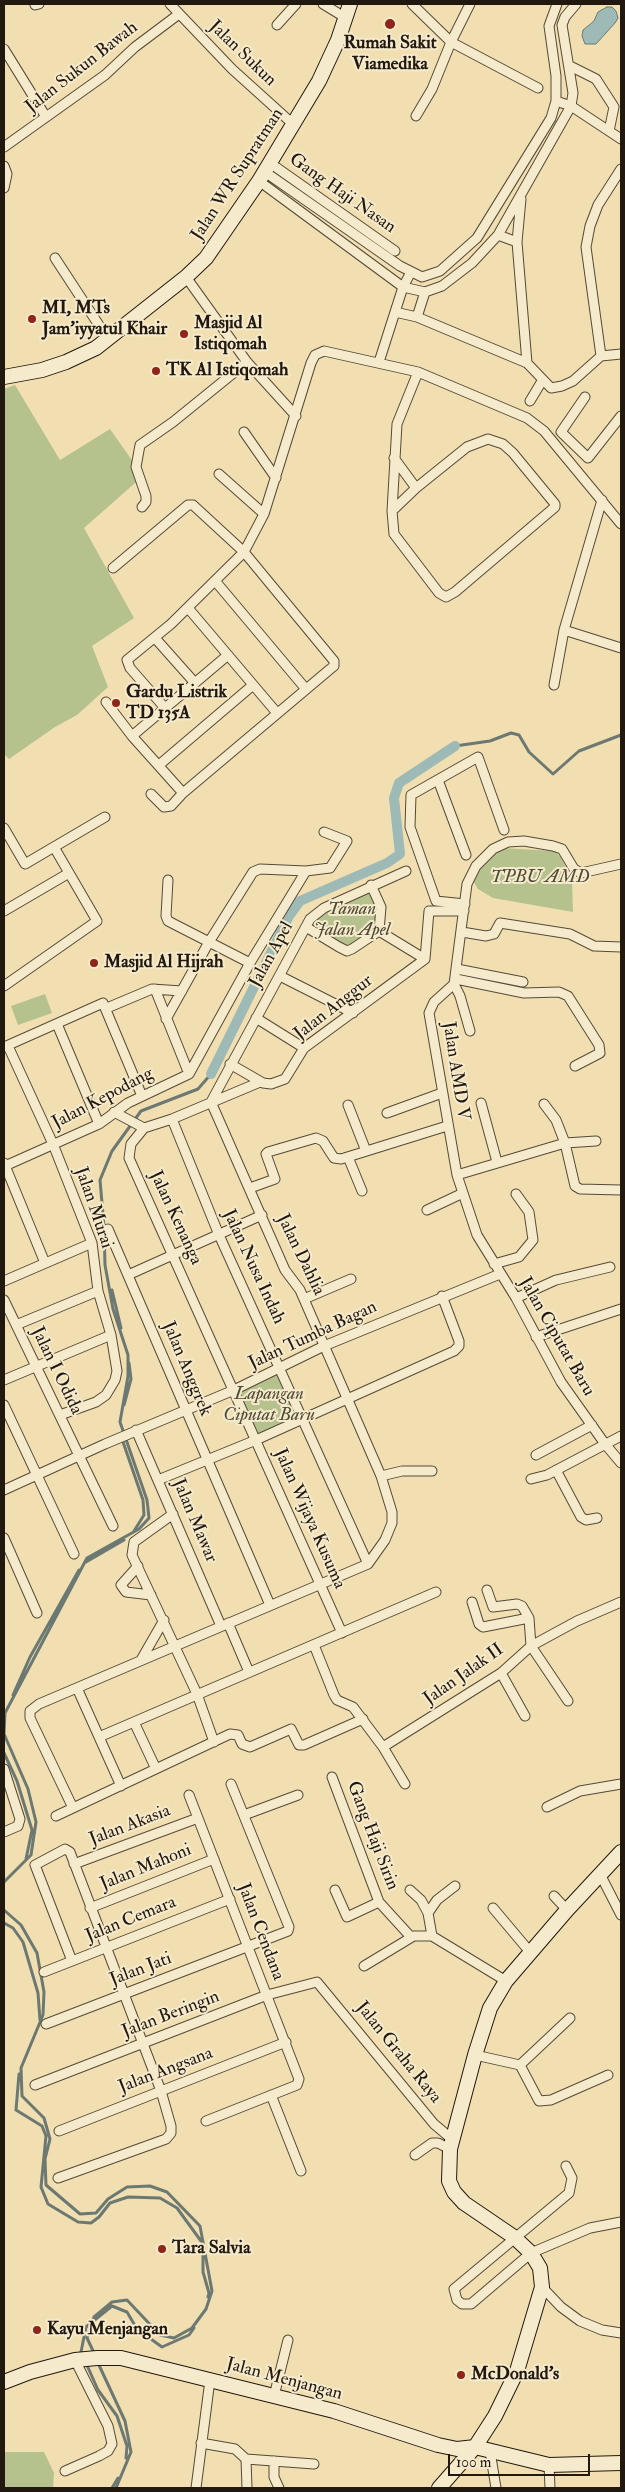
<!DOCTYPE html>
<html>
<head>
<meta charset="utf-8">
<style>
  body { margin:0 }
  #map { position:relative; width:625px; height:2492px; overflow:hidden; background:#f1dfb1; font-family:"IM FELL Double Pica",serif }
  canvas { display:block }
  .frame { position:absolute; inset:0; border:5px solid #21180f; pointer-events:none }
  .scale { position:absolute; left:448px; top:2454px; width:142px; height:22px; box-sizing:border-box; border:2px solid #21180f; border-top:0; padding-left:6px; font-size:15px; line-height:18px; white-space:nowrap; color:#21180f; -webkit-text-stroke:4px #f6eacc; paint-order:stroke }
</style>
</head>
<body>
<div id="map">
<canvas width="625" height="2492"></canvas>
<div class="frame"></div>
<div class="scale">100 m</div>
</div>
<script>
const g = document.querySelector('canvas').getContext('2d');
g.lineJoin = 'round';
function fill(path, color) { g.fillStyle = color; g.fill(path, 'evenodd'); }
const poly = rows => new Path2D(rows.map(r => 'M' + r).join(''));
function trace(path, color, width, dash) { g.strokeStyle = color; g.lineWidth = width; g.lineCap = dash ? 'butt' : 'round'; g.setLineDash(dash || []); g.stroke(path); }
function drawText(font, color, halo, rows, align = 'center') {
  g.font = font + ' "IM FELL Double Pica",serif'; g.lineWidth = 4; g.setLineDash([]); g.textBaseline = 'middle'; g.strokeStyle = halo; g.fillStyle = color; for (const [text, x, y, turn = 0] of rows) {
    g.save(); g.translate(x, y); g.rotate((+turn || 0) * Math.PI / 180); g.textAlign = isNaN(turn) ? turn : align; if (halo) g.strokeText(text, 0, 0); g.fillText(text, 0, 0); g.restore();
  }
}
fill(poly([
  [15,385,60,460,110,429,143,476,84,528,134,618,92,646,108,687,77,715,55,727,9,759,4,754,4,389],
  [502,848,555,851,561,858,572,880,573,912,493,898,478,889,472,879,486,860],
  [371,885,379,931,352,949,306,927,332,904],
  [45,994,52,1013,18,1025,11,1006],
  [280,1372,299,1418,258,1437,237,1391],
  [4,2452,44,2452,54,2473,53,2488,4,2488]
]), '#b6c28e');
const water = poly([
  [607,7,612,7,616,11,618,18,615,23,596,44,585,44,582,36,583,30,594,21,598,12,607,7]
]);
fill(water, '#9ebab6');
trace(water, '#6c7973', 1);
trace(poly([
  [455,746,490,741,511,733,519,735,529,752,553,774,579,751,621,735],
  [98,1230,103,1248],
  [112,1290,121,1328],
  [124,1405,131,1379,129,1363],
  [122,1439,143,1500,144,1515,134,1531],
  [86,1562,124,1540],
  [13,1695,30,1657,79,1570],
  [4,1753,17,1781,32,1830,26,1859],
  [4,1882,31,1855,36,1822,28,1789,4,1734,5,1713,87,1558,139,1529,149,1518,147,1500,120,1422,128,1376,128,1355,113,1309,105,1265,104,1226,100,1180,112,1151,141,1111,198,1089,211,1074],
  [4,1910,21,1925,37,1953,44,1992,43,2015,21,2068,22,2096,44,2118,50,2139,45,2159,46,2185,80,2214,96,2213,108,2199,127,2187,150,2186,167,2192,200,2226,212,2291,206,2309,192,2328,174,2338,160,2335,127,2300,112,2302,94,2317,87,2338,95,2355],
  [4,1923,13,1928,23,1942,38,1993,40,2020],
  [19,2074,16,2110,42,2126,46,2136,41,2187,48,2204,78,2222,91,2223,99,2217,110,2203,128,2197,160,2198,177,2208,201,2241],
  [203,2252,203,2272,209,2293,208,2297],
  [83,2355,81,2352,86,2327,112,2306,127,2312,137,2329,162,2347,189,2335,194,2328],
  [86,2363,98,2390,117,2416,127,2446,126,2458],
  [98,2363,125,2421,131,2452,116,2488],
  [112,2488,118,2478]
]), '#6c7973', 3);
trace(poly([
  [211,1074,289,916,300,901,387,863,400,854,394,798,399,783,455,746]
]), '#9ebab6', 10);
const street = poly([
  [170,4,232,69,294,125],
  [323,4,346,18],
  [412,4,451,42,538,88],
  [35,5,39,4],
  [277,25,296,4],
  [4,49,46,117],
  [570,66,596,79,614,107,609,131],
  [556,101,571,106,621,139],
  [416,116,432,89,451,42,470,4],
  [4,147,105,75,135,47,179,14],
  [270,163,395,251],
  [4,166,7,174,4,188],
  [265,172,400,266,422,277,440,271,477,238,551,118,556,101,556,76,549,26,557,4],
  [259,181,403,287,425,292,442,286,472,263,498,235,571,106,573,93,562,25,565,17,576,4],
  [521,199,517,242,527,363],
  [498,235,517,242],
  [55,258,108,339],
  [186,277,247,362,296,416],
  [395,312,417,317,527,363,551,388,562,386,573,381,601,356,621,354],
  [417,317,425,292],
  [601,356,586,247,590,226,598,205,621,169],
  [379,362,403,287,411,272],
  [585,397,561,432,588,458,621,416],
  [530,401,542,381],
  [244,432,276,478],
  [394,458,416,488],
  [219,474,264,514],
  [602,500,564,630,621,648],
  [142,507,146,502,146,496,136,467,140,445,173,422,247,362],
  [392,511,394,534,439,593,446,597,455,592,555,507,555,504,513,453,503,444,488,439,467,447,416,488,392,511,397,424,418,372],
  [113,568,188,505,193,505,244,552,334,661,334,666,329,670,183,793,171,806,164,807,151,794],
  [216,582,305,688],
  [188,608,277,713],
  [155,638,195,683],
  [554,685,564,630],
  [106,702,132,736,183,793],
  [165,708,130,668,127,660,171,624,244,552,264,514,311,363,315,355,324,351,418,372,527,418,544,431,621,524],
  [132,736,228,655],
  [159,765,253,685],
  [438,780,466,855],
  [4,828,25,864,105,817],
  [621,864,581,873,574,869,562,849,553,846,524,841,508,842,493,849,476,866,467,884,454,984,434,1002,429,1013,457,1175,477,1235,516,1298,561,1382,605,1444,621,1463],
  [168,880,166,916,168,921,250,963],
  [465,904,436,901,410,827,411,795,478,757,504,830],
  [4,911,69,873],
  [306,927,339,947,347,951,352,949,379,931,381,907,371,885],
  [379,931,425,959],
  [462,932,486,936,494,934,500,923,570,934,594,946,621,947],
  [425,959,429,911,464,911],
  [457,969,523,982],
  [280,976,353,1013],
  [456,979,524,993,559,992,568,996,599,1045,600,1053,575,1066],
  [454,984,460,996,470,1031],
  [4,986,97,921,54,847],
  [155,989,189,1074],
  [107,1008,152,989,182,991],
  [256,1018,304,1048],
  [166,1019,209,942,253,872,260,869,306,871,330,868,347,841,324,832],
  [57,1024,99,1124],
  [8,1046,53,1144,92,1243,98,1291,111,1335,117,1371,115,1380,106,1395,96,1402,60,1415],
  [4,1047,103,1003,142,1096],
  [230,1064,263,1083,271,1084,285,1079,304,1048,425,959],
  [260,1082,172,1119,144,1128,131,1144,129,1158,342,1633],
  [211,1102,310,919,324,908,406,871],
  [481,1103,497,1162],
  [544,1104,556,1120,565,1143,596,1141],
  [348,1105,366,1151],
  [114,1112,144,1128],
  [387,1113,442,1093],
  [172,1119,219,1235,368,1564],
  [348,1157,362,1191],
  [4,1163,45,1263],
  [5,1166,99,1124,128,1103,189,1074,250,963,306,871],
  [457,1175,565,1143,575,1186,580,1189,621,1190],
  [250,1188,275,1179,266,1154,268,1152,316,1138,323,1141,334,1158,341,1159,447,1126],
  [427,1210,463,1193],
  [108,1229,270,1605],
  [494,1264,519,1257,533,1240,529,1212,516,1194],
  [128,1275,262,1215],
  [4,1281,92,1243],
  [516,1298,556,1280,610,1267],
  [304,1299,351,1279],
  [4,1300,113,1526],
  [16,1325,98,1291],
  [536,1337,621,1309],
  [4,1380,111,1335],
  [4,1405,74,1554],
  [136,1430,221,1626],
  [536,1455,592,1425],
  [556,1470,581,1517,586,1520,597,1518],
  [381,1476,402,1471,432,1471],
  [531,1479,547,1475,621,1436],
  [158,1480,256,1440,454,1351,459,1346,459,1341,442,1296],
  [4,1490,105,1444,234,1390,324,1346,500,1274],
  [173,1514,134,1542,132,1555,197,1694,214,1742],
  [4,1538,37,1613],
  [138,1566,121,1585,126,1592,151,1595],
  [487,1590,493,1607,517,1604,522,1606,529,1618,531,1646,568,1701],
  [472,1602,479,1624,483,1627,529,1618],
  [228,1623,249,1672],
  [314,1645,334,1695,337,1700,353,1707,383,1747,405,1784],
  [141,1660,164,1620],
  [501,1673,525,1716],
  [77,1688,121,1786],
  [134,1722,156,1769],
  [99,1737,436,1592],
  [383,1747,501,1673,531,1646,577,1621,621,1602],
  [4,1769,20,1819,18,1826,4,1832],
  [332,1777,379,1902,410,1936,432,1936,506,1981],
  [189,1795,299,2079,297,2085,206,2121],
  [547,1807,580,1791,621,1784],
  [73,1808,30,1718,30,1711,39,1704,368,1564,385,1540,392,1523,392,1512,381,1476,300,1290,285,1270,211,1102],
  [244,1815,298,1795],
  [56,1816,230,1734,238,1735,242,1744,250,1747,291,1729,299,1745,304,1745,363,1719],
  [74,1864,198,1818],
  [601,1876,621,1915],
  [335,1890,347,1917,379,1902],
  [410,1890,421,1900,428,1913],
  [554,1896,567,1910],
  [90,1908,214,1859],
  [493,1908,530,1952],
  [432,1936,428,1913,437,1900,455,1886],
  [364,1966,412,1937],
  [44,1972,230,1899],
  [46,2024,288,1931,289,1927,231,1784],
  [475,2055,520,2065],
  [520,2065,539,2101,551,2100,608,2075],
  [520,2065,570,2018],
  [35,2085,267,1995,317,1982,434,2124,453,2140],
  [271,2095,301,2171],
  [59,2131,286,2042],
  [415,2155,432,2143,438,2143,450,2149],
  [566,2166,572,2178,569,2193,454,2289,457,2300,462,2304,471,2304,531,2253,590,2228,621,2222],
  [58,2178,166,2139,171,2133,171,2126,161,2091,70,1852,65,1849,35,1865,72,1961],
  [542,2287,561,2307,580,2321,602,2330,621,2333],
  [274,2396,288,2340],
  [201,2443,235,2449,246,2459,314,2464],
  [490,2451,496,2488],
  [246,2459,247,2488],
  [274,2461,274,2477,279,2488],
  [549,2465,550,2488],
  [65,2471,99,2456,108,2451,112,2444,108,2426,75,2360],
  [196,2488,210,2380]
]);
const secondary = poly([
  [4,377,42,370,66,362,96,348,186,277,206,258,259,181,319,81,338,40,350,4],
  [4,2382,30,2372,75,2360,97,2358,121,2358,334,2411,438,2445,457,2449,475,2447,549,2465,621,2463],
  [439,2488,475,2447,495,2416,517,2371,542,2287,540,2268,531,2253,514,2237,464,2203,454,2192,449,2181,450,2149,475,2055,490,2008,506,1981,567,1910,621,1852]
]);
trace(street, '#554a38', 11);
trace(secondary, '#21180f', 16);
trace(street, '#f6eacc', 9);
trace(secondary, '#f6eacc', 14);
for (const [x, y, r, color] of [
  [390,24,6,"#8f2418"],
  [32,319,5,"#8f2418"],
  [184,334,5,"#8f2418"],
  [156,371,5,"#8f2418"],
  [116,703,5,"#8f2418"],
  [94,963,5,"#8f2418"],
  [162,2249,5,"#8f2418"],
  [37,2330,5,"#8f2418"],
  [461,2375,5,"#8f2418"]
]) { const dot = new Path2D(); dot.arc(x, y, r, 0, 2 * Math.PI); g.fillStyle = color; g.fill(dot); trace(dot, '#f6eacc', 2); }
drawText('bold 18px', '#21180f', '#f6eacc', [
  ["Rumah Sakit",390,44,"center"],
  ["Viamedika",390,65,"center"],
  ["MI, MTs",42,309],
  ["Jam'iyyatul Khair",42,330],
  ["Masjid Al",194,324],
  ["Istiqomah",194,345],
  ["TK Al Istiqomah",166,371],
  ["Gardu Listrik",126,693],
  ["TD 135A",126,714],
  ["Masjid Al Hijrah",104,963],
  ["Tara Salvia",172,2249],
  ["Kayu Menjangan",47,2330],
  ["McDonald's",471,2375]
], 'left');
drawText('18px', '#21180f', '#f6eacc', [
  ["Jalan Sukun",242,54,44],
  ["Jalan Sukun Bawah",82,68,-38],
  ["Jalan WR Supratman",238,175,-57],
  ["Gang Haji Nasan",342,194,35],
  ["Jalan Apel",272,955,-61],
  ["Jalan Anggur",334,1008,-38],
  ["Jalan AMD V",455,1071,81],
  ["Jalan Kepodang",103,1099,-28],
  ["Jalan Murai",93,1208,71],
  ["Jalan Kenanga",175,1218,65],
  ["Jalan Dahlia",300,1255,64],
  ["Jalan Nusa Indah",253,1267,65],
  ["Jalan Tumba Bagan",313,1336,-25],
  ["Jalan Ciputat Baru",556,1337,60],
  ["Jalan Anggrek",186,1369,67],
  ["Jalan I Odida",56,1371,64],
  ["Jalan Wijaya Kusuma",309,1519,66],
  ["Jalan Mawar",194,1521,67],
  ["Jalan Jalak II",464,1675,-35],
  ["Jalan Akasia",130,1826,-21],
  ["Gang Haji Sirin",372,1836,69],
  ["Jalan Mahoni",146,1868,-22],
  ["Jalan Cemara",131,1920,-22],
  ["Jalan Cendana",260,1932,69],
  ["Jalan Jati",141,1970,-21],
  ["Jalan Beringin",171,2015,-21],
  ["Jalan Graha Raya",398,2053,51],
  ["Jalan Angsana",166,2071,-21],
  ["Jalan Menjangan",284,2380,15]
]);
drawText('italic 18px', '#4e4b35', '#f6eacc', [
  ["TPBU AMD",540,878],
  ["Taman",352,910],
  ["Jalan Apel",352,931],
  ["Lapangan",269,1395],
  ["Ciputat Baru",269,1416]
]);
</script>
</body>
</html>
